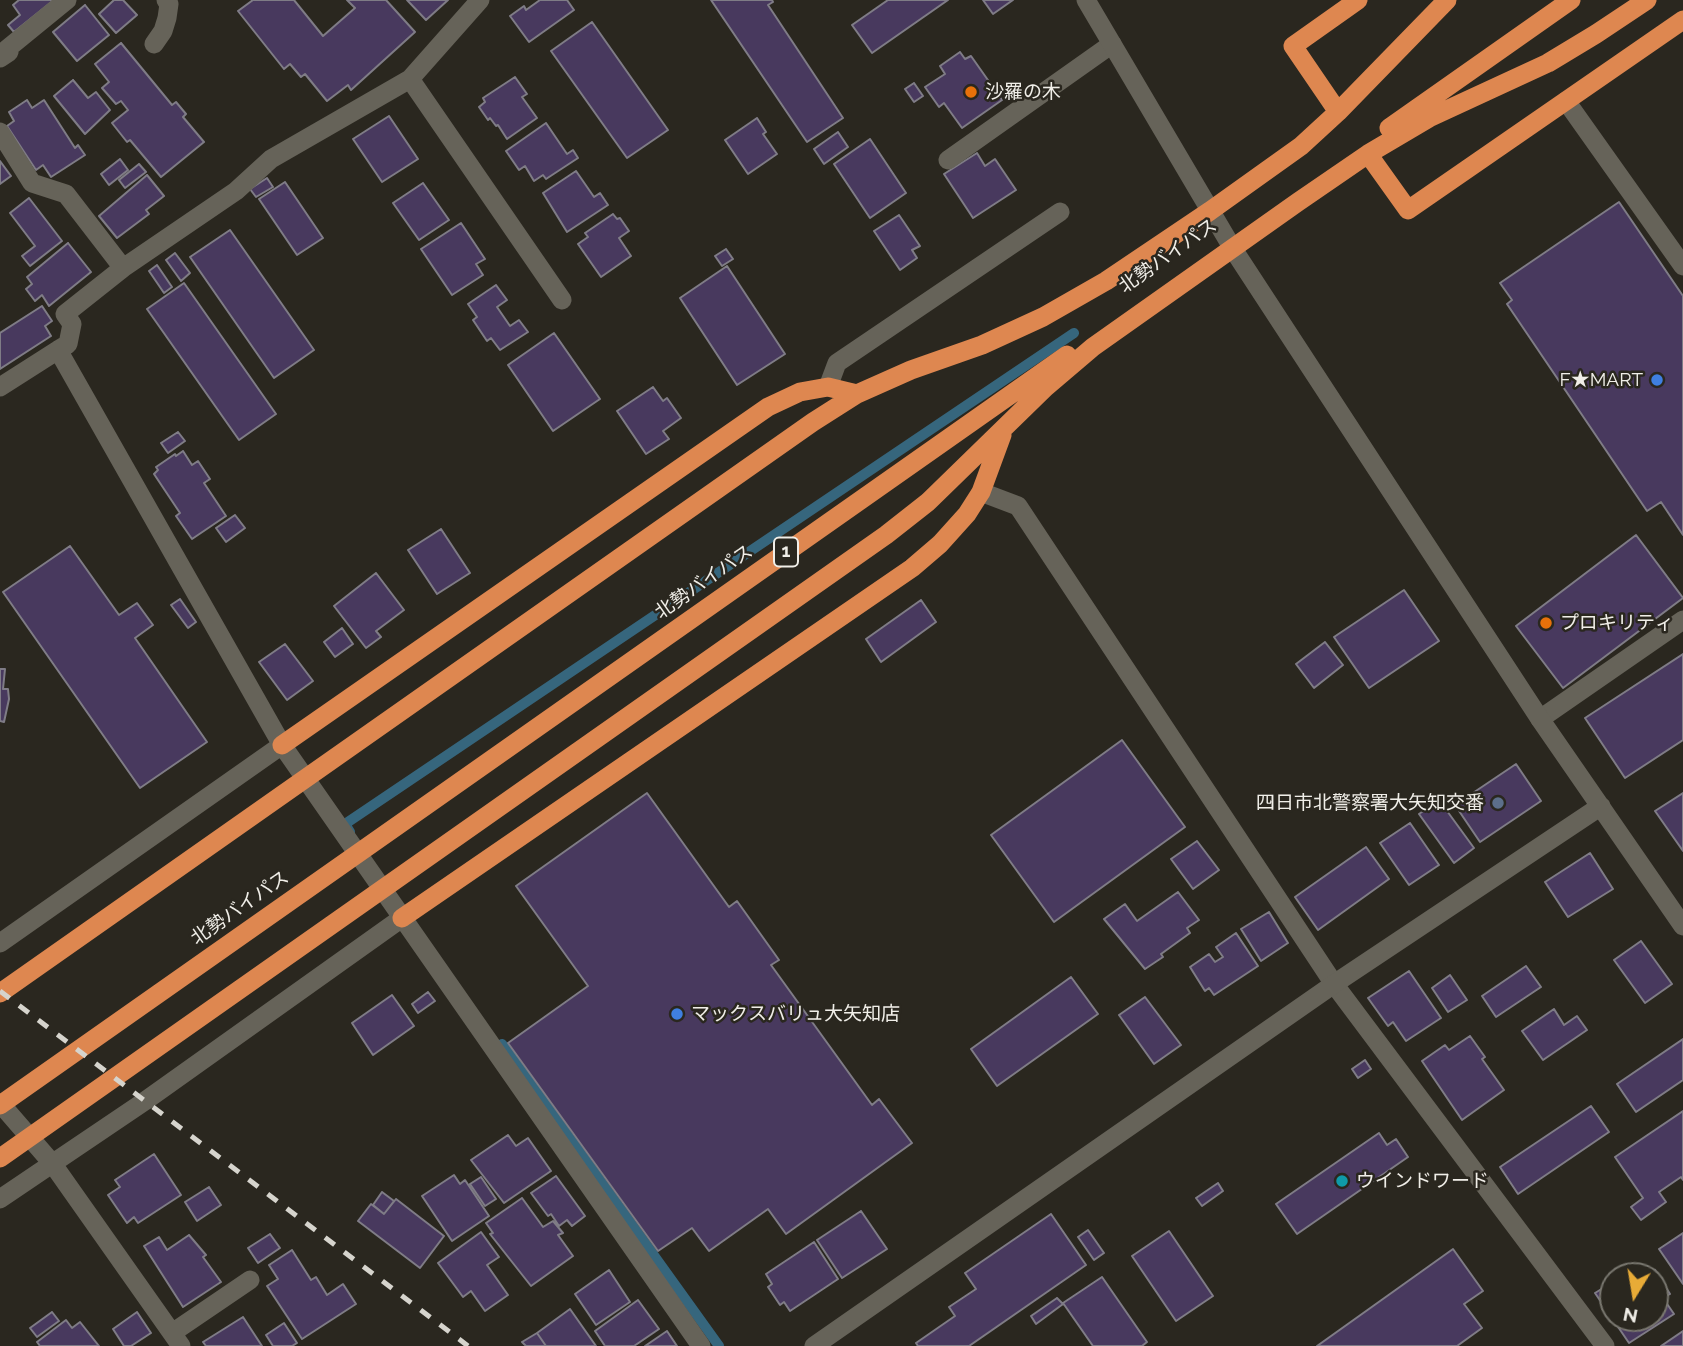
<!DOCTYPE html>
<html>
<head>
<meta charset="utf-8">
<style>
  body { margin:0 }
  #map { position:relative; width:1683px; height:1346px; overflow:hidden; background:#2a271f; font-family:Raleway,sans-serif }
  canvas { display:block }
  .north { position:absolute; left:1599px; top:1262px; width:70px; height:70px; box-sizing:border-box; background:#2a271f; border:2px solid #79776f; border-radius:50%; rotate:191deg; font-size:19px; font-weight:700; line-height:28px; text-align:center; color:#f0eee8 }
  .north::after { content:''; display:block; margin:auto; width:24px; height:32px; background:#e8ab37; clip-path:polygon(50% 0,100% 100%,50% 72%,0 100%) }
</style>
</head>
<body>
<div id="map">
<canvas width="1683" height="1346"></canvas>
<div class="north">N</div>
</div>
<script>
const g = document.querySelector('canvas').getContext('2d');
g.lineJoin = 'round';
const poly = rows => new Path2D(rows.map(r => 'M' + r).join(''));
function trace(path, color, width, dash) { g.strokeStyle = color; g.lineWidth = width; g.lineCap = dash ? 'butt' : 'round'; g.setLineDash(dash || []); g.stroke(path); }
function fill(path, color) { g.fillStyle = color; g.fill(path, 'evenodd'); }
function drawText(font, color, halo, rows, align = 'center') {
  g.font = font + ' Raleway,"Noto Sans JP",sans-serif'; g.lineWidth = 5; g.setLineDash([]); g.textBaseline = 'middle'; g.strokeStyle = halo; g.fillStyle = color; for (const [text, x, y, turn = 0] of rows) {
    g.save(); g.translate(x, y); g.rotate((+turn || 0) * Math.PI / 180); g.textAlign = isNaN(turn) ? turn : align; if (halo) g.strokeText(text, 0, 0); g.fillText(text, 0, 0); g.restore();
  }
}
trace(poly([
  [350,832,345,824,1074,333],
  [502,1044,719,1346]
]), '#36667d', 10);
const building = poly([
  [19,0,54,0,14,32,8,25,20,15,13,5,19,0],
  [114,0,123,0,137,15,116,33,99,14,114,0],
  [253,0,294,0,323,36,355,8,347,0,386,0,415,32,351,90,348,85,327,101,305,74,301,77,290,64,284,69,238,11,253,0],
  [407,0,448,0,426,20,407,0],
  [540,0,567,0,574,10,529,42,510,16,524,6,526,10,540,0],
  [711,0,772,0,773,2,768,5,843,118,807,142,711,0],
  [888,0,948,0,872,53,852,25,888,0],
  [983,0,1013,0,993,14,983,0],
  [85,5,109,35,77,61,53,32,85,5],
  [592,22,668,130,627,158,551,51,592,22],
  [121,43,172,105,176,102,186,114,183,117,204,142,161,177,130,140,127,142,112,123,128,110,121,101,116,104,102,88,109,82,95,64,121,43],
  [960,52,965,59,971,56,1002,100,962,128,944,103,939,107,925,87,945,74,940,66,960,52],
  [515,77,527,94,522,97,537,118,507,139,498,125,496,126,490,118,488,120,479,107,485,102,483,98,515,77],
  [73,80,88,98,96,92,110,110,85,134,54,96,73,80],
  [914,83,923,96,914,102,905,89,914,83],
  [27,100,32,108,44,100,75,148,78,145,85,155,51,177,43,165,36,170,7,126,14,121,9,112,27,100],
  [389,116,418,159,382,182,353,139,389,116],
  [757,118,766,132,763,134,777,154,748,174,725,140,757,118],
  [546,123,567,154,573,150,578,158,546,179,543,175,534,181,525,166,519,170,506,151,546,123],
  [838,132,848,147,824,164,814,149,838,132],
  [870,139,906,193,870,218,834,164,870,139],
  [977,153,985,166,995,159,1016,190,973,218,944,174,977,153],
  [120,159,128,170,109,185,101,174,120,159],
  [0,161,11,176,0,184,0,161],
  [139,164,146,172,125,188,119,180,139,164],
  [576,171,594,197,600,193,608,205,567,232,543,193,576,171],
  [147,175,164,196,146,210,149,214,117,238,99,216,147,175],
  [267,178,273,187,256,197,250,189,267,178],
  [285,182,323,238,297,255,259,199,285,182],
  [423,183,449,220,419,240,393,203,423,183],
  [29,198,62,241,30,266,22,256,35,246,10,213,29,198],
  [1619,202,1683,296,1683,535,1661,502,1647,511,1507,304,1512,300,1500,283,1619,202],
  [613,214,617,219,620,218,629,231,619,238,631,256,601,277,578,244,588,237,585,233,613,214],
  [899,215,920,246,912,250,917,258,900,270,874,231,899,215],
  [461,223,485,259,476,264,483,275,452,295,421,249,461,223],
  [230,230,314,350,274,378,190,257,230,230],
  [68,243,91,272,49,306,42,295,35,301,26,289,32,284,27,277,68,243],
  [726,249,733,259,722,266,715,256,726,249],
  [175,253,190,273,181,281,166,260,175,253],
  [157,265,172,287,164,293,149,271,157,265],
  [727,266,785,354,737,385,680,298,727,266],
  [184,283,276,414,239,440,147,309,184,283],
  [496,285,507,300,497,307,510,326,519,320,528,332,500,350,491,338,487,341,473,320,477,317,468,304,496,285],
  [42,306,52,321,45,326,51,336,0,369,0,333,42,306],
  [554,333,600,399,553,431,508,365,554,333],
  [653,387,663,401,667,398,681,418,663,431,669,439,646,454,617,411,653,387],
  [178,432,185,441,168,453,161,443,178,432],
  [183,451,192,465,198,461,210,479,204,483,226,516,192,539,176,516,180,513,154,474,158,470,156,467,175,454,176,456,183,451],
  [235,515,245,528,226,542,216,528,235,515],
  [441,529,470,573,437,594,408,550,441,529],
  [1636,535,1683,598,1563,688,1516,626,1636,535],
  [70,546,119,615,137,603,153,625,135,638,207,742,140,788,3,592,70,546],
  [376,573,404,610,376,631,381,637,366,648,334,606,376,573],
  [1404,590,1439,641,1369,688,1334,637,1404,590],
  [180,599,196,622,188,628,171,605,180,599],
  [921,600,936,622,881,662,866,639,921,600],
  [342,628,353,644,335,657,324,642,342,628],
  [1325,642,1343,665,1314,688,1296,664,1325,642],
  [285,644,313,681,287,700,259,662,285,644],
  [1683,654,1683,740,1625,778,1585,718,1683,654],
  [0,669,5,669,3,689,8,689,9,699,4,722,0,721,0,669],
  [1122,740,1185,827,1054,922,991,835,1122,740],
  [1516,764,1541,801,1480,842,1455,805,1516,764],
  [647,793,729,907,737,901,779,960,771,965,872,1105,879,1099,912,1143,786,1234,768,1209,709,1251,692,1228,658,1251,508,1043,588,986,516,886,647,793],
  [1683,793,1683,851,1655,811,1683,793],
  [1439,800,1474,848,1454,863,1419,814,1439,800],
  [1410,823,1439,865,1409,885,1380,843,1410,823],
  [1197,841,1219,870,1193,889,1171,859,1197,841],
  [1366,847,1389,879,1318,930,1295,897,1366,847],
  [1590,853,1613,889,1568,917,1545,882,1590,853],
  [1178,892,1199,920,1187,928,1190,933,1161,954,1163,957,1145,969,1104,919,1125,904,1137,921,1178,892],
  [1269,912,1288,943,1261,961,1241,929,1269,912],
  [1236,933,1258,966,1214,995,1209,988,1205,991,1190,967,1209,954,1215,962,1223,957,1216,947,1236,933],
  [1641,941,1672,984,1645,1003,1614,960,1641,941],
  [1526,966,1541,987,1496,1017,1482,996,1526,966],
  [1409,971,1441,1018,1406,1041,1393,1022,1388,1026,1368,998,1409,971],
  [1450,975,1467,1000,1448,1012,1432,988,1450,975],
  [1071,977,1098,1014,997,1086,971,1049,1071,977],
  [428,992,435,1001,418,1013,412,1004,428,992],
  [392,995,414,1026,373,1055,352,1023,392,995],
  [1145,997,1181,1045,1154,1064,1119,1015,1145,997],
  [1554,1009,1564,1025,1577,1016,1587,1030,1543,1060,1522,1031,1554,1009],
  [1470,1036,1485,1057,1482,1059,1504,1090,1462,1120,1422,1061,1445,1045,1449,1050,1470,1036],
  [1683,1039,1683,1080,1636,1112,1617,1084,1683,1039],
  [1365,1060,1371,1069,1358,1078,1352,1069,1365,1060],
  [1591,1106,1609,1132,1518,1194,1500,1167,1591,1106],
  [1683,1111,1683,1180,1681,1177,1659,1192,1666,1202,1641,1220,1631,1207,1643,1198,1615,1157,1683,1111],
  [1379,1133,1387,1145,1396,1139,1408,1157,1297,1234,1276,1204,1379,1133],
  [508,1135,516,1146,528,1138,551,1171,504,1203,471,1160,508,1135],
  [154,1154,181,1195,138,1223,134,1217,127,1223,108,1195,120,1187,115,1180,154,1154],
  [454,1175,460,1184,465,1180,489,1216,452,1241,422,1196,454,1175],
  [556,1176,585,1216,572,1226,567,1220,559,1226,551,1214,548,1216,531,1193,556,1176],
  [481,1177,496,1199,485,1206,470,1184,481,1177],
  [1218,1183,1223,1191,1202,1206,1196,1198,1218,1183],
  [209,1187,221,1205,197,1221,185,1202,209,1187],
  [382,1192,394,1201,384,1214,373,1205,382,1192],
  [522,1198,543,1227,553,1221,563,1233,558,1235,573,1256,531,1286,490,1234,493,1233,486,1223,522,1198],
  [396,1199,444,1236,420,1268,358,1221,371,1204,384,1214,396,1199],
  [861,1211,887,1249,842,1278,817,1240,861,1211],
  [1051,1214,1086,1265,969,1346,918,1346,916,1343,955,1316,949,1307,976,1289,965,1273,1051,1214],
  [1088,1230,1104,1253,1094,1260,1078,1237,1088,1230],
  [1169,1231,1213,1296,1176,1321,1132,1256,1169,1231],
  [481,1232,499,1257,487,1265,508,1295,485,1311,471,1291,463,1297,438,1263,481,1232],
  [1683,1233,1683,1284,1659,1249,1683,1233],
  [270,1234,280,1248,258,1263,248,1248,270,1234],
  [189,1235,206,1255,203,1257,221,1282,183,1307,144,1246,159,1237,167,1250,189,1235],
  [814,1242,838,1279,790,1311,784,1302,780,1305,768,1287,772,1284,766,1274,814,1242],
  [1453,1249,1483,1291,1464,1304,1482,1328,1457,1346,1317,1346,1453,1249],
  [292,1250,311,1280,316,1277,327,1295,343,1284,356,1304,302,1339,267,1286,278,1279,269,1265,292,1250],
  [609,1270,630,1302,596,1325,575,1294,609,1270],
  [1655,1270,1670,1294,1663,1298,1674,1314,1629,1343,1595,1293,1613,1282,1613,1318,1655,1318,1655,1276,1647,1276,1655,1270],
  [1102,1277,1147,1342,1142,1346,1093,1346,1063,1303,1102,1277],
  [1057,1298,1063,1304,1036,1324,1031,1316,1057,1298],
  [638,1300,659,1329,634,1346,605,1346,595,1331,638,1300],
  [570,1309,596,1346,546,1346,537,1333,570,1309],
  [52,1312,59,1321,37,1337,30,1328,52,1312],
  [137,1312,151,1333,131,1346,124,1346,113,1329,137,1312],
  [243,1317,262,1346,206,1346,203,1342,243,1317],
  [66,1320,72,1328,80,1322,99,1346,40,1346,37,1342,66,1320],
  [284,1323,297,1343,292,1346,273,1346,266,1335,284,1323],
  [667,1331,677,1346,645,1346,667,1331],
  [1683,1331,1683,1346,1661,1346,1683,1331],
  [537,1333,546,1346,526,1346,522,1342,537,1333]
]);
fill(building, '#48395e');
trace(building, '#7f7c86', 2);
trace(poly([
  [154,44,163,31,167,18,169,4,166,0],
  [0,58,9,52,7,49,67,0],
  [410,79,562,300],
  [1566,101,1683,266],
  [0,132,32,183,66,194,123,268,65,314,72,324,68,344,58,350],
  [948,160,1112,44],
  [123,268,236,191,271,159,410,79,480,0],
  [0,387,58,350,282,745,701,1346],
  [828,387,837,363,1060,212],
  [981,492,1018,506,1334,984,1605,1346],
  [1540,719,1683,620],
  [0,943,282,745],
  [0,1103,52,1163,181,1346],
  [0,1199,145,1101,402,918],
  [172,1333,250,1280]
]), '#666359', 19);
trace(poly([
  [1086,0,1233,249,1540,719,1683,926],
  [814,1346,1334,984,1601,806]
]), '#666359', 19);
trace(poly([
  [1338,112,1293,46,1358,0],
  [1389,128,1571,0],
  [1368,154,1408,210,1683,20],
  [282,745,768,407,800,392,828,387,857,394],
  [402,918,912,568,940,544,967,514,981,492,1002,435],
  [0,993,813,422,857,394,911,370,982,345,1043,317,1106,281,1210,211,1301,146,1338,112,1447,0],
  [0,1105,1067,355],
  [0,1158,886,535,928,502,1046,387,1093,347,1298,202,1368,154,1429,118,1548,63,1596,34,1647,0]
]), '#de8750', 19);
trace(poly([
  [0,991,468,1346]
]), '#d6d4cd', 5, [12, 12]);
for (const [x, y, r, color] of [
  [971,92,7,"#e8710a"],
  [1657,380,7,"#3f7fe0"],
  [1546,623,7,"#e8710a"],
  [1498,803,7,"#5c6f8a"],
  [677,1014,7,"#3f7fe0"],
  [1342,1181,7,"#0f9aa8"]
]) { const dot = new Path2D(); dot.arc(x, y, r, 0, 2 * Math.PI); g.fillStyle = color; g.fill(dot); trace(dot, '#2a271f', 2.5); }
for (const [x, y, w] of [
  [786,552,24]
]) { const box = new Path2D(); box.roundRect(x - w / 2, y - 14.5, w, 29, 5); g.fillStyle = '#2a271f'; g.fill(box); trace(box, '#f0eee8', 2); }
drawText('bold 18px', '#f0eee8', null, [
  ["1",786,552]
]);
drawText('19px', '#f0eee8', '#2a271f', [
  ["沙羅の木",985,92],
  ["F★MART",1643,380,"right"],
  ["プロキリティ",1560,623],
  ["四日市北警察署大矢知交番",1484,803,"right"],
  ["マックスバリュ大矢知店",691,1014],
  ["ウインドワード",1356,1181]
], 'left');
drawText('19px', '#f0eee8', '#2a271f', [
  ["北勢バイパス",1168,256,-35],
  ["北勢バイパス",704,582,-35],
  ["北勢バイパス",240,908,-35]
]);
</script>
</body>
</html>
